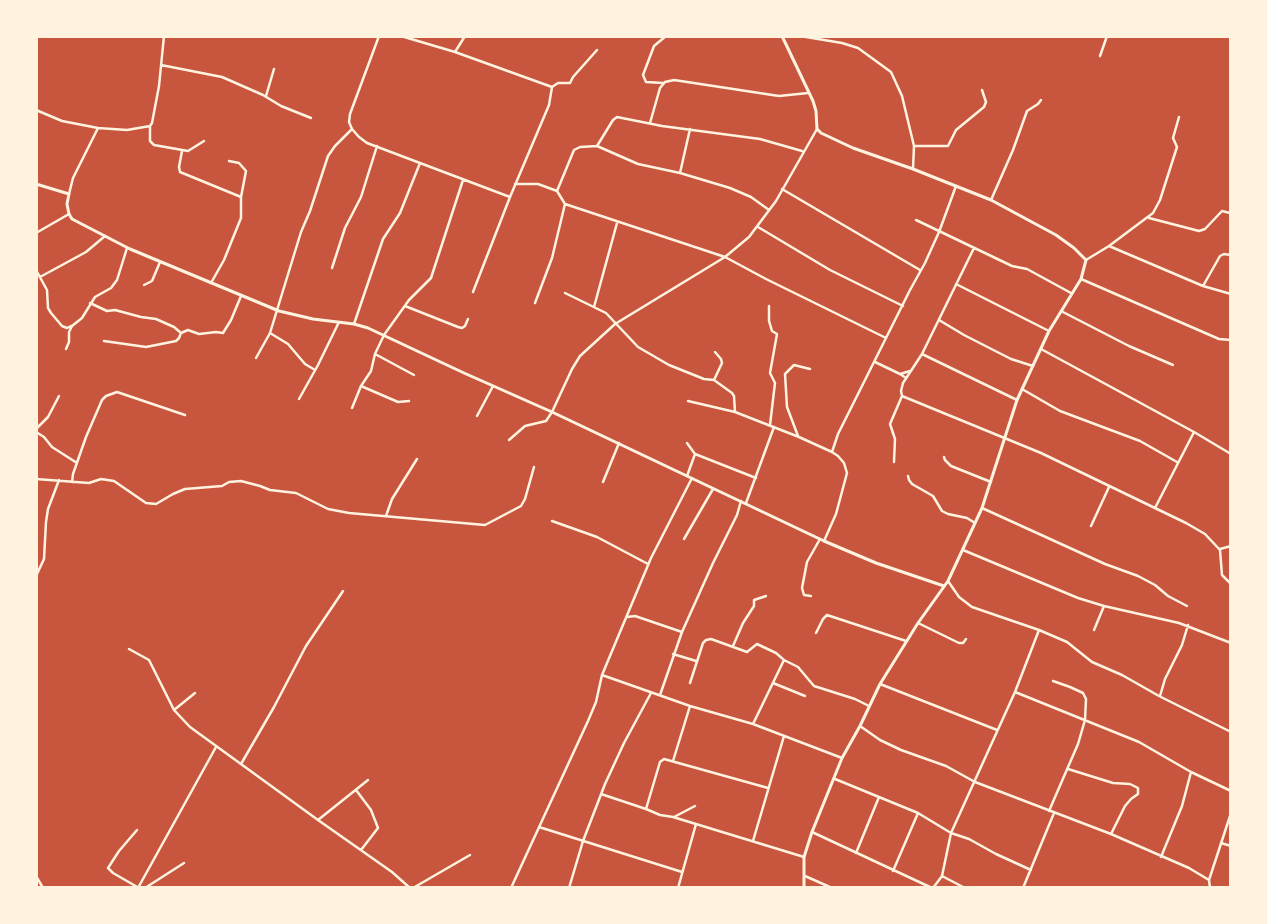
<!DOCTYPE html>
<html>
<head>
<meta charset="utf-8">
<style>
  body { margin:0 }
  #map { position:relative; width:1267px; height:924px; overflow:hidden; background:#c8553d; font-family:"Open Sans",sans-serif }
  canvas { display:block }
  .frame { position:absolute; inset:0; border:38px solid #fff3e0; pointer-events:none }
</style>
</head>
<body>
<div id="map">
<canvas width="1267" height="924"></canvas>
<div class="frame"></div>
</div>
<script>
const g = document.querySelector('canvas').getContext('2d');
g.lineJoin = 'round';
const poly = rows => new Path2D(rows.map(r => 'M' + r).join(''));
function trace(path, color, width, dash) { g.strokeStyle = color; g.lineWidth = width; g.lineCap = dash ? 'butt' : 'round'; g.setLineDash(dash || []); g.stroke(path); }
trace(poly([
  [379,36,350,114,349,122,352,129,359,137,367,143,510,197],
  [401,36,455,52,552,87],
  [800,36,842,43,858,48,891,72,902,96,914,146,913,169],
  [455,52,465,36],
  [1100,56,1107,36],
  [161,65,222,77,263,95,281,106,311,118],
  [663,83,646,82,643,75,654,46,666,36],
  [552,87,558,83,570,83,573,77,597,50],
  [266,96,274,69],
  [36,110,62,121,98,128],
  [650,123,660,88,665,82,674,80,779,96,808,93],
  [150,126,150,141,154,145,188,151,204,141],
  [597,146,613,120,617,117,662,126,760,139,802,151],
  [914,146,948,146,956,130,984,107,986,102,982,90],
  [182,151,179,167,180,172,241,197],
  [680,173,690,129],
  [515,184,538,184,557,191,565,204,725,257,766,279,886,338],
  [782,189,920,270],
  [557,191,574,150,580,147,597,146,638,164,680,173,730,188,751,197,769,210],
  [69,194,73,178,98,128,127,130,150,126,152,123,159,86,164,36],
  [991,200,1013,150,1027,111,1038,104,1041,100],
  [1149,218,1199,231,1205,229,1222,211,1230,213],
  [916,220,1012,266,1027,269,1071,293],
  [758,227,830,270,903,306],
  [36,233,69,214],
  [1109,246,1203,286,1231,294],
  [974,248,922,354,903,383,901,391,902,396,1041,453,1186,523,1205,534,1220,550,1222,575,1231,584],
  [1086,260,1109,246,1153,213,1160,200,1177,147,1173,138,1179,117],
  [332,268,345,228,361,197,377,146],
  [36,270,47,290,48,308,51,313,62,326,67,328,71,326],
  [40,277,86,252,105,236],
  [1081,279,1219,339,1231,340],
  [211,283,224,260,241,218,241,197,246,171,239,163,229,161],
  [956,284,1049,331],
  [144,285,152,281,160,262],
  [1203,286,1220,256,1224,254,1231,255],
  [473,292,510,197,549,105,552,87],
  [565,293,606,313,638,347,669,365,704,379,714,380],
  [90,303,107,311,115,310,141,317,156,319,174,327,181,333,188,330,199,334,216,332,223,333,231,320,241,296],
  [535,303,552,258,565,204],
  [405,306,458,327,462,328,465,326,468,319],
  [769,306,769,321,772,331,777,334,770,373,775,383,770,425],
  [594,307,617,223],
  [1061,311,1129,346,1173,365],
  [939,320,964,335,1011,359,1033,366],
  [354,324,383,239,400,213,420,163],
  [104,341,146,347,176,341,179,338,181,333],
  [66,349,69,342,69,332,72,326,82,318,95,297,111,288,117,280,127,248],
  [1041,349,1194,432,1231,454],
  [715,352,721,359,722,363,714,380,732,393,734,396,735,412],
  [375,354,414,375],
  [922,354,1017,400],
  [256,358,270,333],
  [875,362,900,374,906,378],
  [315,370,305,364,288,344,270,333,301,232,310,211,328,156,335,146,352,129],
  [900,374,910,371],
  [361,386,398,402,409,401],
  [1022,389,1060,411,1140,441,1177,462],
  [299,399,318,365,339,322],
  [688,401,735,412,799,437,832,452,838,456,844,463,847,473,836,514,824,541],
  [352,408,361,386,371,371,375,354,384,335,409,300,431,278,463,180],
  [477,416,493,386],
  [36,429,48,417,59,396],
  [36,432,44,437,52,447,77,463],
  [798,436,787,407,785,374,794,365,810,369],
  [509,440,525,426,546,421,552,412,572,369,580,356,615,324,725,257,749,237,776,201,817,129],
  [832,452,838,434,910,290,925,263,939,232,956,186],
  [695,454,756,478],
  [944,457,945,460,951,466,991,482],
  [894,462,895,439,890,424,902,396],
  [687,476,695,454,687,443],
  [908,476,909,480,912,484,933,496,942,511,948,514,967,518,975,523],
  [36,479,89,483,101,479,114,481,146,503,156,504,173,494,185,489,222,486,229,482,241,481,260,486,270,490,296,493,328,509,349,513,485,525,521,506,525,499,534,467],
  [72,482,73,474,86,437,102,400,106,396,117,392,185,415],
  [603,482,619,443],
  [746,503,774,427],
  [982,508,1105,564,1138,576,1155,585,1168,596,1187,606],
  [1155,508,1194,432],
  [386,516,392,499,417,459],
  [552,521,597,537,648,564],
  [1091,526,1109,487],
  [684,539,713,489],
  [1220,549,1231,546],
  [963,550,1078,598,1104,606,1179,623,1231,643],
  [36,576,44,559,46,522,48,509,59,480],
  [948,581,959,597,972,607,1039,630,1067,642,1092,662,1122,675,1159,696,1231,732],
  [811,596,804,595,802,588,807,562,820,539],
  [627,617,635,616,682,632],
  [918,623,959,643,963,643,966,639],
  [1094,630,1104,606],
  [816,633,823,619,827,615,906,641],
  [733,646,743,623,754,606,754,600,766,596],
  [129,649,149,660,174,710,190,727,318,820,392,872,410,888],
  [673,654,696,661],
  [602,675,690,706,753,724,842,758],
  [690,683,703,643,706,640,711,639,747,652,757,644,776,653,784,660,798,667,814,686,855,699,869,706],
  [773,683,805,696],
  [880,684,997,730],
  [1015,692,1139,742,1191,772,1231,791],
  [660,695,682,632,713,563,737,515,741,501],
  [1160,696,1165,679,1182,645,1188,625],
  [174,710,195,693],
  [753,724,784,660],
  [860,726,880,740,901,750,946,766,975,782,1111,834,1189,868,1209,880],
  [673,761,690,706],
  [241,764,274,707,306,646,343,591],
  [1068,769,1113,783,1130,784,1138,788,1138,794,1131,799,1125,806,1111,834],
  [835,779,918,813,951,833,969,839,996,854,1031,870],
  [356,790,371,810,378,828,361,850],
  [601,794,646,809,660,815,673,817,804,857],
  [646,809,660,762,664,759,768,788],
  [1049,811,1078,744,1085,720,1086,699,1083,693,1070,687,1053,681],
  [674,817,695,806],
  [318,820,368,780],
  [539,827,682,872],
  [137,830,119,851,108,868,113,873,139,888],
  [812,832,932,888],
  [753,841,784,736],
  [1221,843,1231,846],
  [856,853,879,797],
  [1161,857,1182,806,1191,772],
  [893,871,918,813],
  [36,876,43,888],
  [805,876,832,888],
  [942,876,965,888],
  [138,888,216,747],
  [145,888,184,863],
  [413,888,470,855],
  [511,888,588,721,596,702,602,675,651,558,692,478],
  [569,888,583,841,605,784,624,743,651,693],
  [678,888,696,824],
  [933,888,942,876,951,833,1015,692,1039,630],
  [1023,888,1054,813],
  [1210,888,1209,880,1231,813]
]), '#fff3e0', 2.5);
trace(poly([
  [782,36,813,101,816,111,817,129,821,133,853,148,913,169,991,200,1056,235,1074,248,1086,260,1081,279,1049,331,1017,400,982,508,948,581,918,623,880,684,860,726,842,758,812,832,804,857,804,888],
  [36,184,69,194,67,204,69,214,72,219,130,249,279,311,313,319,354,324,368,328,464,373,552,412,824,541,876,563,944,586]
]), '#fff3e0', 3);
</script>
</body>
</html>
